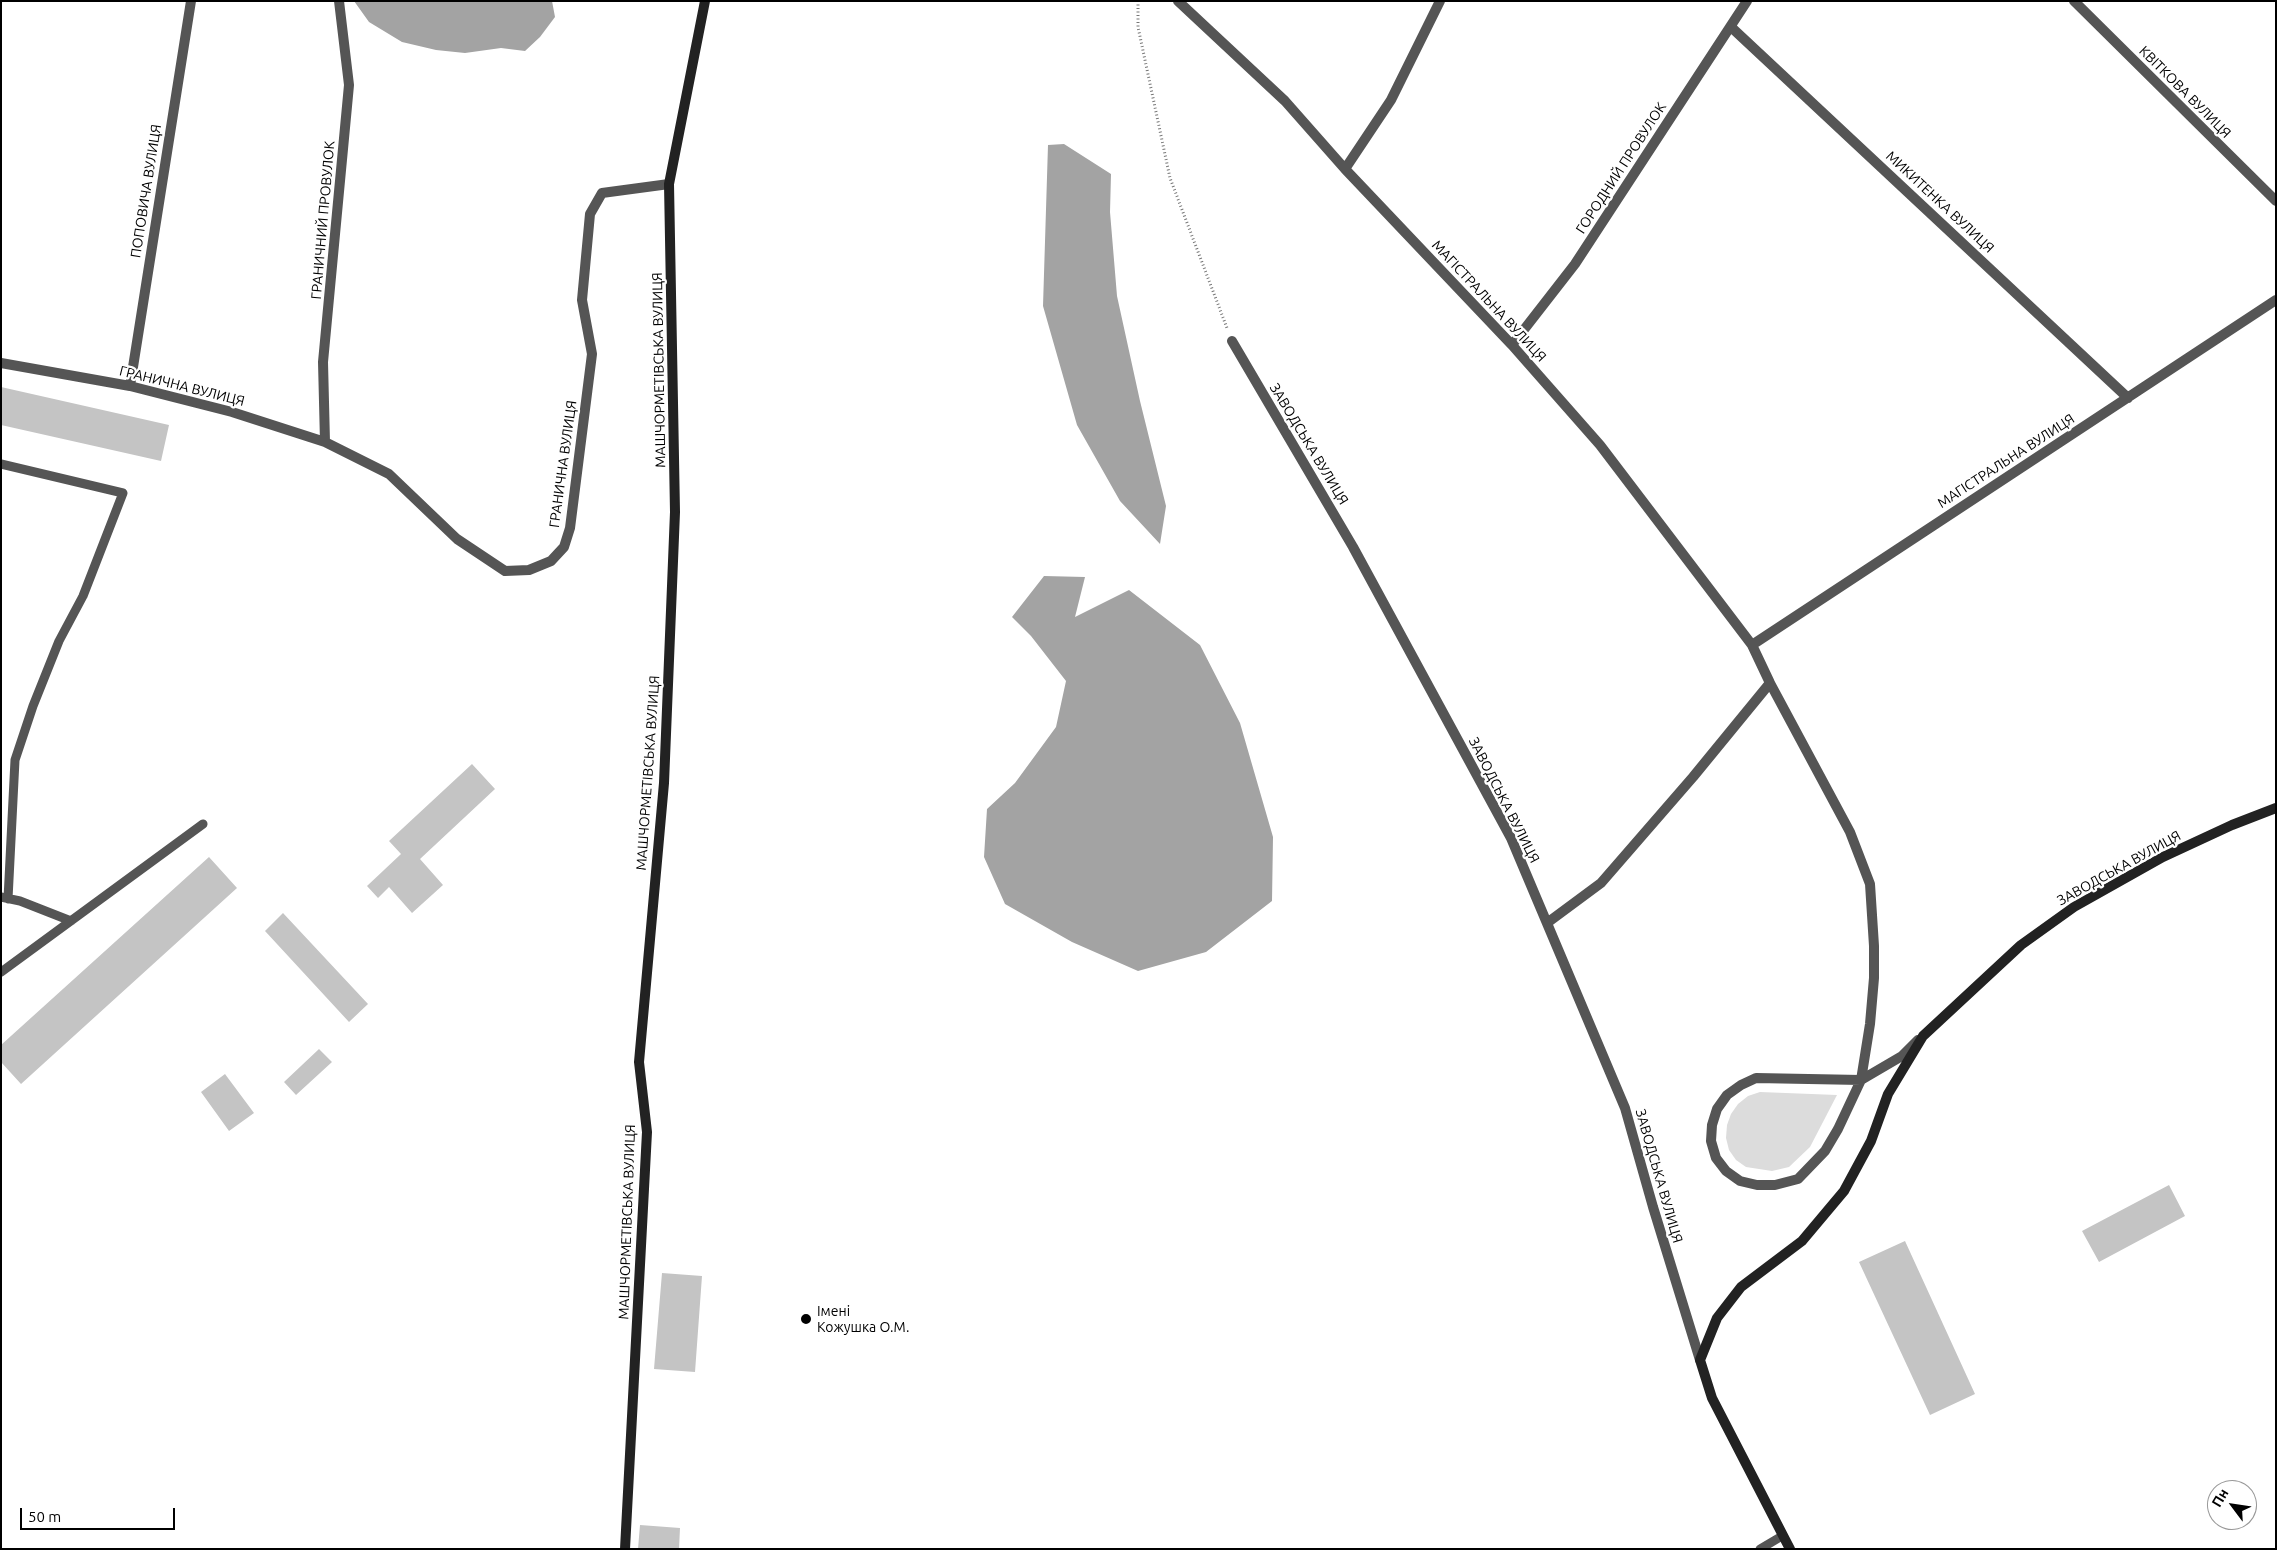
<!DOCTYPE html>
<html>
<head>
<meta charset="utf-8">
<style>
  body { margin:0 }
  #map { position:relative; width:2277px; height:1550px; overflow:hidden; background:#fff; font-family:Ubuntu,sans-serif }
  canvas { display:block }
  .frame { position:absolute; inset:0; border:2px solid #000; pointer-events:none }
  .north { position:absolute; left:2207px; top:1480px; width:50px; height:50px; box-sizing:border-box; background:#fff; border:1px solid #999; border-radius:50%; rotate:301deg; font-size:14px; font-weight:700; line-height:20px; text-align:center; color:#000 }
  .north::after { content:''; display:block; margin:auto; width:18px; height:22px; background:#000; clip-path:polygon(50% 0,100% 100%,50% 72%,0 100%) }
  .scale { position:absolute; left:20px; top:1508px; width:155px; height:22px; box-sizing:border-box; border:2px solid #000; border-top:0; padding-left:6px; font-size:15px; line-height:18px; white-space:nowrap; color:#000; -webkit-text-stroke:4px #fff; paint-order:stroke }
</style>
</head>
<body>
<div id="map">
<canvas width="2277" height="1550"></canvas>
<div class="frame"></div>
<div class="north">Пн</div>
<div class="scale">50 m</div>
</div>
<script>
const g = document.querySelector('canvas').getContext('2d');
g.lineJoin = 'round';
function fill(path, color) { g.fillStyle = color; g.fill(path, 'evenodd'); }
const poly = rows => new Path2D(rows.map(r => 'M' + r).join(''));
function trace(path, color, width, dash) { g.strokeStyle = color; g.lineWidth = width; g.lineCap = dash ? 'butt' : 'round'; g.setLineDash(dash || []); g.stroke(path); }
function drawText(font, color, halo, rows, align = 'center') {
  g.font = font + ' Ubuntu,sans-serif'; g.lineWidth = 4.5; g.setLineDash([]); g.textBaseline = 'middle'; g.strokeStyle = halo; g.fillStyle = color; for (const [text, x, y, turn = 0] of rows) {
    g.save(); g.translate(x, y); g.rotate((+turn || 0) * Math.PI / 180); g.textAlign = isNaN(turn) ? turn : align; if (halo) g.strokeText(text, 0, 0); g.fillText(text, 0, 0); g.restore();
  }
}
fill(poly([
  [1760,1092,1837,1095,1810,1147,1789,1167,1772,1171,1746,1167,1736,1160,1729,1150,1726,1138,1727,1125,1731,1114,1738,1104,1748,1096]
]), '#dcdcdc');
fill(poly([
  [354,1,552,1,555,17,540,37,525,51,501,48,465,53,436,50,402,42,369,22],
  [1064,144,1111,174,1110,212,1117,296,1140,401,1166,506,1160,544,1120,501,1077,425,1043,306,1048,145],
  [1044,576,1085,577,1075,617,1129,590,1200,645,1240,723,1273,837,1272,901,1206,952,1138,971,1072,942,1005,904,984,857,987,809,1015,783,1056,727,1066,681,1031,636,1012,617]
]), '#a3a3a3');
fill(poly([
  [1,387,169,425,161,461,1,425],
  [472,764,495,789,420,859,443,885,412,913,389,887,378,898,367,886,401,854,389,841],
  [209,857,237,888,21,1084,1,1062,1,1045],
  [283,913,368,1004,349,1022,265,931],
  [319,1049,332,1062,296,1095,284,1082],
  [225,1074,254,1113,229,1131,201,1092],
  [2169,1185,2185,1216,2099,1262,2082,1231],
  [1905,1241,1975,1394,1930,1415,1859,1262],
  [662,1273,702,1276,695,1372,654,1369],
  [640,1525,680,1528,679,1549,638,1549]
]), '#c4c4c4');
trace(poly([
  [1138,1,1138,27,1170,178,1227,328]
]), '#777', 3, [1, 2.5]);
trace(poly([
  [1,464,123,493,83,596,59,641,33,706,15,760,8,899],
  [1,897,20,901,71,921],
  [1,972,203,824],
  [1760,1549,1782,1536]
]), '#555', 9);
trace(poly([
  [1178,1,1285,101,1345,169,1512,345,1600,445,1752,645,1770,683,1850,832,1870,884,1874,946,1874,978,1870,1024,1861,1080,1838,1129,1825,1151,1798,1179,1775,1185,1757,1185,1740,1181,1726,1171,1716,1158,1711,1141,1712,1125,1717,1109,1727,1095,1741,1085,1756,1078,1861,1080,1902,1056,1918,1040],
  [2074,1,2276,201],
  [1731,27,2128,398],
  [1345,169,1391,100,1440,1],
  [1232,341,1353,547,1511,838,1625,1108,1653,1207,1700,1360],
  [1512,345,1575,264,1747,1],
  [1,363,130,386,232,412,325,442,389,474,457,539,505,571,529,570,551,561,564,547,570,528,592,354,582,300,590,214,602,193,669,184],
  [130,386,191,1],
  [325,442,323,362,349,85,339,1],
  [1752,645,2276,300],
  [1547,923,1601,883,1693,777,1770,683]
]), '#555', 10);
trace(poly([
  [625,1549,647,1132,639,1062,664,783,675,512,669,184,705,1],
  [1790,1549,1712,1398,1700,1360,1717,1318,1741,1287,1802,1241,1844,1191,1871,1141,1888,1094,1923,1036,2021,945,2074,907,2163,857,2232,825,2276,808]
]), '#222', 10);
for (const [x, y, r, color] of [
  [806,1319,6,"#000"]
]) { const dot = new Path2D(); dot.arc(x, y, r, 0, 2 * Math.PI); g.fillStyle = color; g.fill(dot); trace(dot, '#fff', 2); }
drawText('14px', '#000', '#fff', [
  ["КВІТКОВА ВУЛИЦЯ",2185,92,45],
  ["ГОРОДНИЙ ПРОВУЛОК",1621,168,-57],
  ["ПОПОВИЧА ВУЛИЦЯ",146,191,-81],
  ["МИКИТЕНКА ВУЛИЦЯ",1940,202,43],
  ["ГРАНИЧНИЙ ПРОВУЛОК",323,220,-85],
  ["МАГІСТРАЛЬНА ВУЛИЦЯ",1489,301,47],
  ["МАШЧОРМЕТІВСЬКА ВУЛИЦЯ",659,370,-91],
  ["ГРАНИЧНА ВУЛИЦЯ",182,386,14],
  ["ЗАВОДСЬКА ВУЛИЦЯ",1309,444,59],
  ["МАГІСТРАЛЬНА ВУЛИЦЯ",2006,461,-33],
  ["ГРАНИЧНА ВУЛИЦЯ",563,464,-82],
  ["МАШЧОРМЕТІВСЬКА ВУЛИЦЯ",648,773,-86],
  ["ЗАВОДСЬКА ВУЛИЦЯ",1504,800,63],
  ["ЗАВОДСЬКА ВУЛИЦЯ",2119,868,-29],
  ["ЗАВОДСЬКА ВУЛИЦЯ",1659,1176,74],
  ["МАШЧОРМЕТІВСЬКА ВУЛИЦЯ",627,1222,-88]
]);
drawText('14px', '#000', '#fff', [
  ["Імені",817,1311],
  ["Кожушка О.М.",817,1327]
], 'left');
</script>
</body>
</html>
